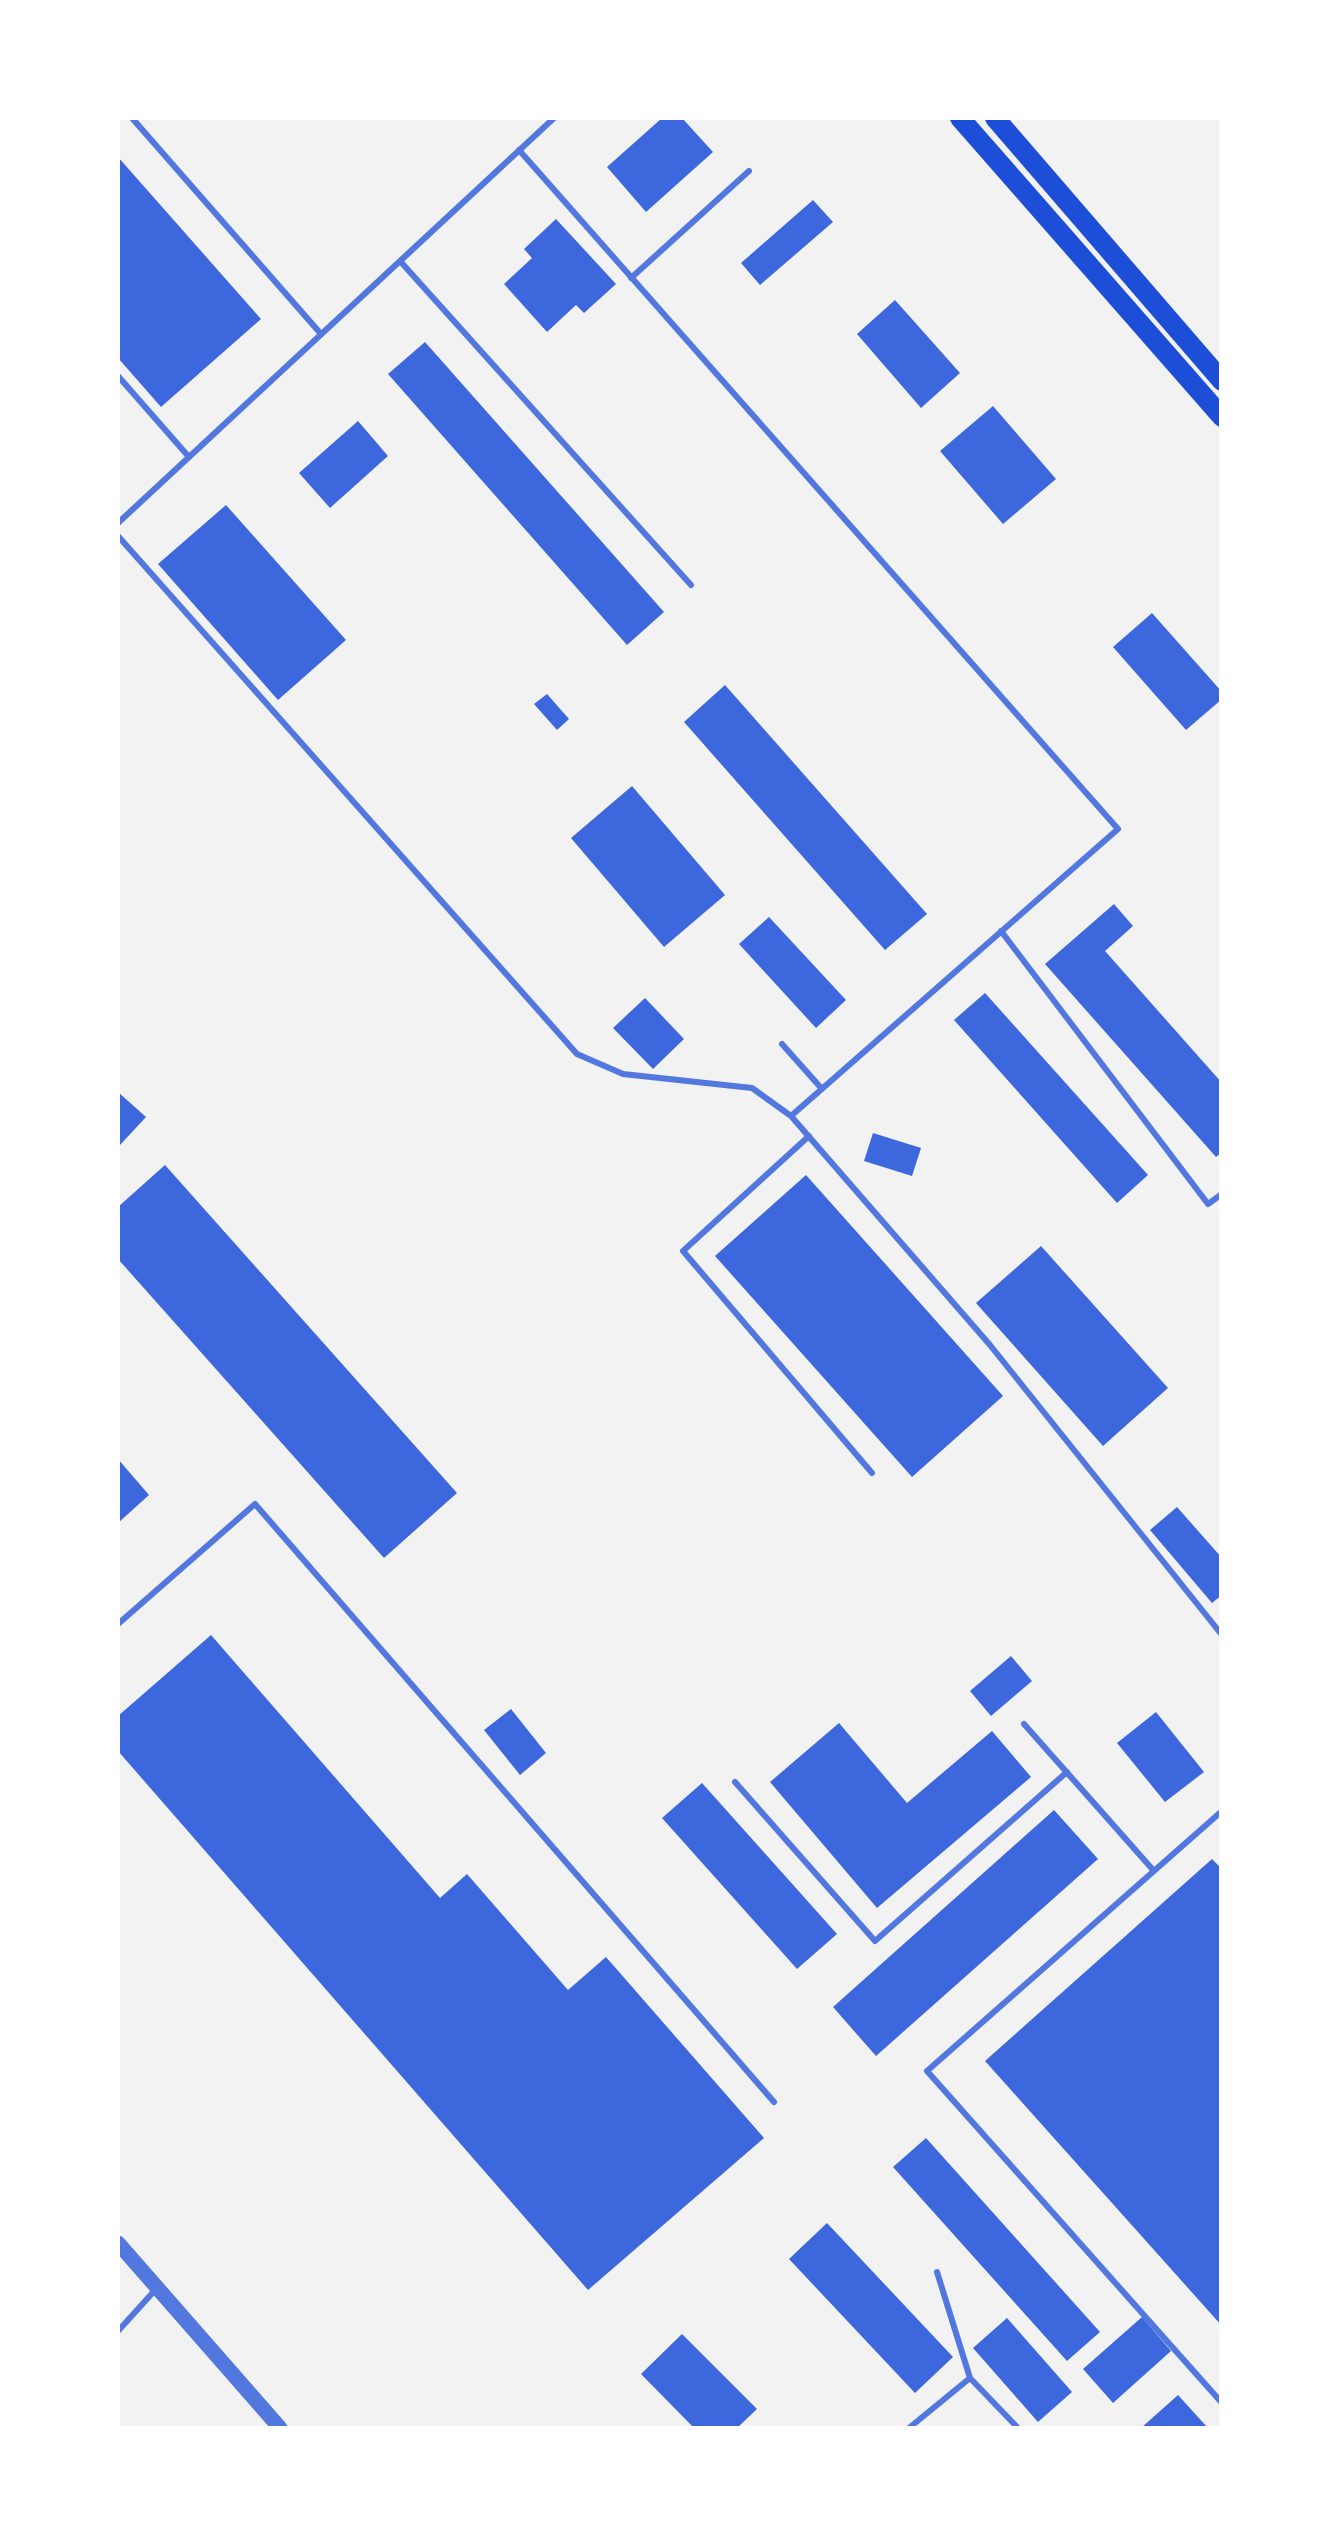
<!DOCTYPE html>
<html>
<head>
<meta charset="utf-8">
<style>
  body { margin:0 }
  #map { position:relative; width:1339px; height:2546px; overflow:hidden; background:#f2f2f2; font-family:"Fira Sans Condensed",sans-serif }
  canvas { display:block }
  .frame { position:absolute; inset:0; border:120px solid #fff; pointer-events:none }
</style>
</head>
<body>
<div id="map">
<canvas width="1339" height="2546"></canvas>
<div class="frame"></div>
</div>
<script>
const g = document.querySelector('canvas').getContext('2d');
g.lineJoin = 'round';
function fill(path, color) { g.fillStyle = color; g.fill(path, 'evenodd'); }
const poly = rows => new Path2D(rows.map(r => 'M' + r).join(''));
function trace(path, color, width, dash) { g.strokeStyle = color; g.lineWidth = width; g.lineCap = dash ? 'butt' : 'round'; g.setLineDash(dash || []); g.stroke(path); }
fill(poly([
  [662,118,682,118,713,152,646,212,607,167],
  [118,157,261,319,161,407,118,358],
  [813,200,833,222,760,285,741,263],
  [556,219,616,284,584,313,576,305,547,332,504,284,532,258,524,249],
  [895,300,960,373,921,408,857,334],
  [425,342,664,612,627,645,388,374],
  [993,406,1056,479,1003,524,940,451],
  [358,421,388,456,330,508,299,473],
  [226,505,346,640,278,700,158,564],
  [1152,613,1222,692,1222,699,1186,730,1113,647],
  [725,685,927,914,885,950,684,722],
  [547,694,569,719,557,730,534,704],
  [632,786,725,895,664,947,571,838],
  [1114,904,1133,926,1105,951,1222,1083,1222,1152,1216,1157,1045,964],
  [769,917,846,1000,816,1028,739,944],
  [985,993,1148,1175,1117,1203,954,1020],
  [645,998,684,1039,653,1069,613,1028],
  [118,1092,146,1117,120,1145,118,1142],
  [873,1133,921,1148,912,1176,864,1161],
  [165,1165,457,1493,384,1558,118,1259,118,1207],
  [806,1175,1003,1396,912,1477,715,1256],
  [1041,1246,1168,1388,1103,1446,976,1303],
  [118,1459,149,1495,118,1523],
  [1177,1507,1222,1558,1222,1595,1212,1603,1150,1530],
  [211,1635,440,1898,467,1874,568,1990,606,1957,764,2138,588,2290,118,1751,118,1716],
  [1011,1656,1032,1681,991,1716,970,1691],
  [511,1709,546,1753,520,1775,484,1730],
  [1156,1712,1204,1772,1165,1802,1117,1743],
  [839,1723,907,1803,992,1731,1031,1777,877,1908,770,1782],
  [702,1783,837,1934,797,1969,662,1818],
  [1054,1810,1098,1859,876,2056,833,2007],
  [1212,1859,1222,1869,1222,2326,985,2061],
  [926,2138,1100,2332,1067,2361,893,2167],
  [827,2223,953,2357,915,2393,789,2259],
  [1142,2317,1171,2351,1113,2403,1083,2369],
  [1007,2318,1072,2392,1038,2422,973,2348],
  [682,2334,757,2409,737,2428,694,2428,641,2374],
  [1178,2395,1208,2428,1141,2428]
]), '#3d67dc');
trace(poly([
  [132,118,321,334],
  [519,150,1118,829,791,1116],
  [400,261,691,585],
  [631,278,749,171],
  [118,376,189,457],
  [118,523,554,118],
  [118,536,577,1054,623,1074,752,1088,791,1116,990,1345,1222,1635],
  [1001,931,1208,1204,1222,1194],
  [782,1044,822,1089],
  [809,1136,683,1251,872,1473],
  [118,1624,255,1504,774,2102],
  [1024,1724,1154,1871],
  [735,1782,875,1941,1067,1772],
  [1222,1811,927,2071,1222,2403],
  [937,2272,970,2378,1018,2428],
  [118,2331,157,2288],
  [909,2428,970,2378]
]), '#5277de', 6);
trace(poly([
  [118,2243,280,2428]
]), '#5277de', 15);
trace(poly([
  [960,118,1222,417],
  [995,118,1222,381]
]), '#1d4ed8', 20);
</script>
</body>
</html>
